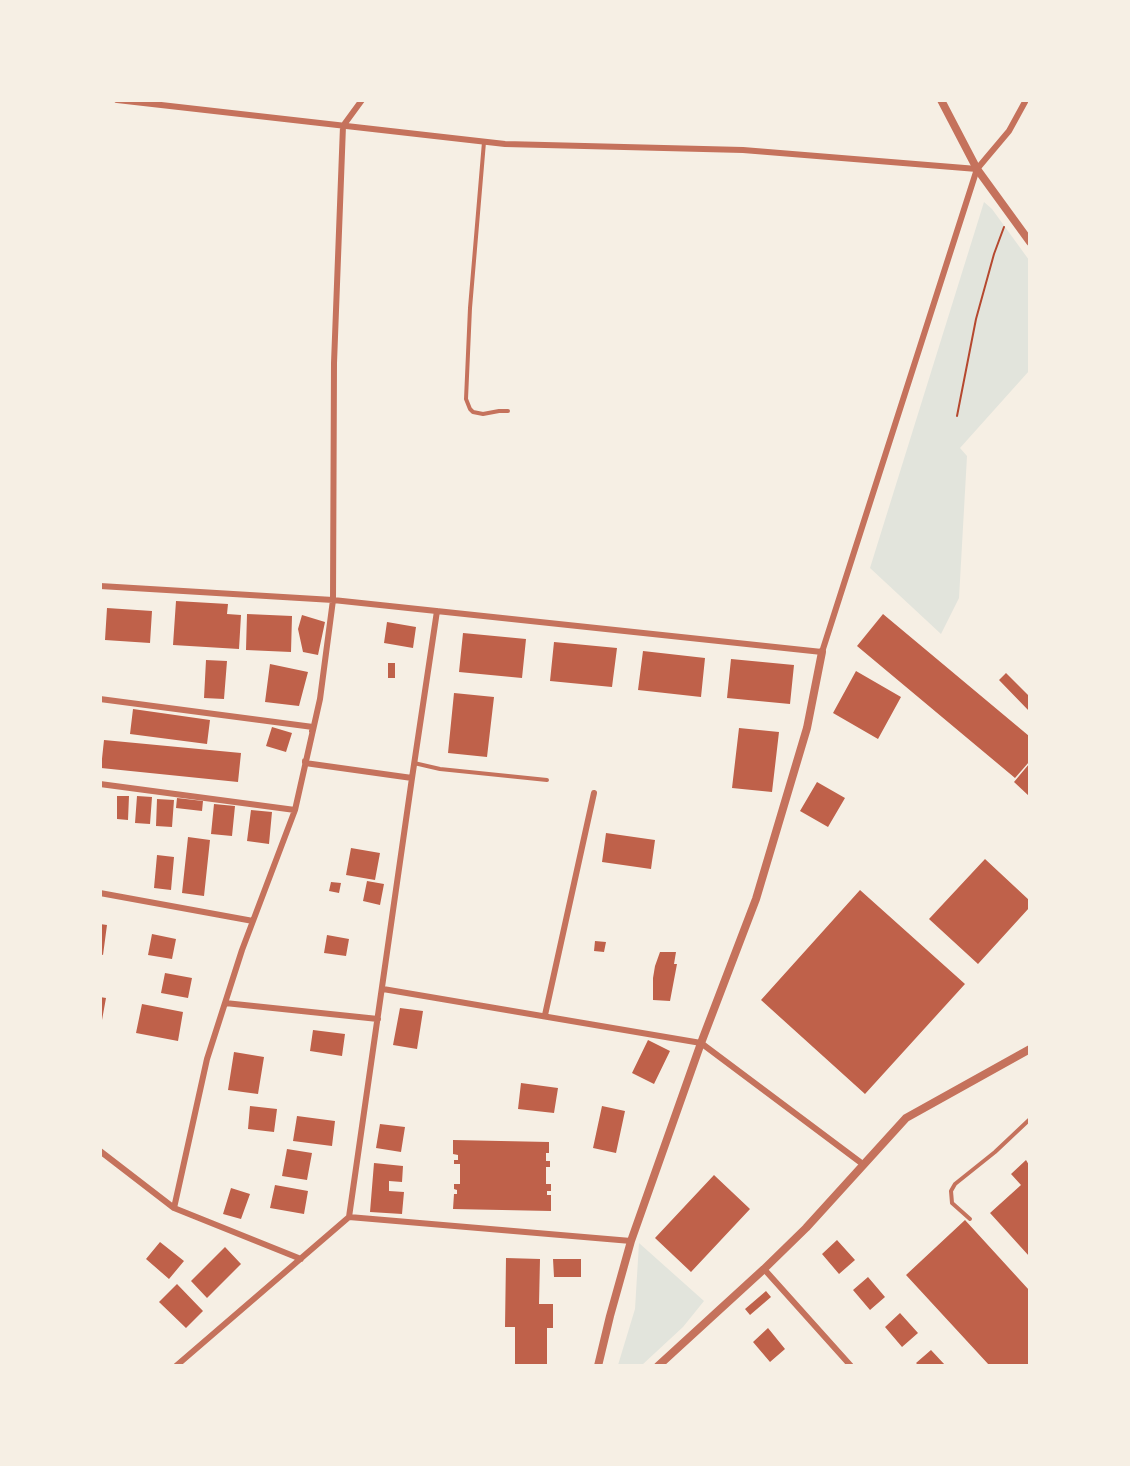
<!DOCTYPE html>
<html>
<head>
<meta charset="utf-8">
<style>
  body { margin:0 }
  #map { position:relative; width:1130px; height:1466px; overflow:hidden; background:#f6efe4; font-family:"IBM Plex Sans",sans-serif }
  canvas { display:block }
  .frame { position:absolute; inset:0; border:102px solid #f6efe4; pointer-events:none }
</style>
</head>
<body>
<div id="map">
<canvas width="1130" height="1466"></canvas>
<div class="frame"></div>
</div>
<script>
const g = document.querySelector('canvas').getContext('2d');
g.lineJoin = 'round';
function fill(path, color) { g.fillStyle = color; g.fill(path, 'evenodd'); }
const poly = rows => new Path2D(rows.map(r => 'M' + r).join(''));
function trace(path, color, width, dash) { g.strokeStyle = color; g.lineWidth = width; g.lineCap = dash ? 'butt' : 'round'; g.setLineDash(dash || []); g.stroke(path); }
fill(poly([
  [984,202,992,209,1029,260,1029,371,960,448,967,456,959,598,941,634,870,568],
  [639,1243,704,1301,683,1327,642,1365,618,1365,635,1309]
]), '#e2e4dc');
fill(poly([
  [176,601,228,604,227,614,241,615,239,649,173,645],
  [107,608,152,611,150,643,105,640],
  [247,614,292,616,291,652,246,650],
  [883,614,1029,736,1029,762,1015,778,857,646],
  [302,615,325,622,318,655,303,652,298,629],
  [387,622,416,627,413,648,384,643],
  [463,633,526,639,522,678,459,672],
  [554,642,617,648,612,687,550,681],
  [643,651,705,658,701,697,638,690],
  [731,659,794,665,790,704,727,698],
  [206,660,227,661,224,699,204,698],
  [388,663,395,663,395,678,388,678],
  [270,664,308,672,299,706,265,702],
  [856,671,901,697,878,739,833,713],
  [1006,673,1029,696,1029,711,999,680],
  [454,693,494,697,487,757,448,753],
  [133,709,210,720,207,744,130,734],
  [272,727,292,733,286,752,266,746],
  [739,728,779,732,772,792,732,788],
  [104,740,241,753,238,782,101,768],
  [1029,764,1029,796,1014,782],
  [817,782,845,798,828,827,800,811],
  [117,796,129,796,128,820,117,819],
  [137,796,152,797,150,824,135,823],
  [177,798,203,801,202,811,176,808],
  [157,799,174,800,172,827,156,826],
  [214,804,235,806,232,836,211,834],
  [251,810,272,812,269,844,247,841],
  [606,833,655,840,651,869,602,862],
  [188,837,210,840,204,896,182,893],
  [351,848,380,853,375,880,346,875],
  [157,855,174,857,171,890,154,888],
  [985,859,1029,900,1029,908,978,964,929,919],
  [367,881,384,884,380,905,363,901],
  [331,882,341,883,339,893,329,891],
  [860,890,965,984,865,1094,761,1000],
  [100,924,107,925,103,955,100,954],
  [152,934,176,939,172,959,148,955],
  [327,935,349,939,346,956,324,953],
  [595,941,606,942,604,952,594,951],
  [660,952,676,952,674,964,677,964,670,1001,653,1000,653,978,655,966],
  [165,973,192,978,188,998,161,993],
  [100,997,106,998,102,1020,100,1020],
  [142,1004,183,1012,178,1041,136,1033],
  [400,1008,423,1011,417,1049,393,1045],
  [313,1030,345,1034,342,1056,310,1051],
  [648,1040,670,1051,654,1084,632,1073],
  [234,1052,264,1057,258,1094,228,1090],
  [521,1083,558,1088,554,1113,518,1109],
  [250,1106,277,1109,274,1132,248,1129],
  [602,1106,625,1111,616,1153,593,1148],
  [297,1116,335,1121,332,1146,293,1141],
  [380,1124,405,1127,401,1152,376,1148],
  [453,1140,549,1142,549,1153,546,1153,546,1161,550,1161,550,1167,546,1167,546,1184,551,1184,551,1191,547,1191,547,1195,551,1195,551,1211,453,1209,454,1194,457,1194,457,1190,454,1189,454,1184,460,1184,460,1164,454,1164,454,1160,458,1160,458,1155,453,1154],
  [287,1149,312,1153,307,1180,282,1176],
  [1026,1160,1029,1165,1029,1256,990,1213,1021,1185,1011,1174],
  [374,1163,403,1166,402,1182,389,1181,389,1191,404,1192,402,1214,370,1212],
  [714,1175,750,1209,691,1272,655,1238],
  [275,1185,308,1191,304,1214,270,1208],
  [231,1188,250,1194,241,1219,223,1214],
  [965,1220,1029,1290,1029,1365,989,1365,906,1275],
  [837,1240,855,1260,839,1274,822,1254],
  [160,1242,184,1261,169,1279,146,1259],
  [225,1247,241,1264,207,1298,191,1281],
  [506,1258,540,1259,539,1304,553,1304,553,1328,547,1328,547,1365,515,1365,515,1327,505,1327],
  [553,1259,581,1259,581,1277,554,1277],
  [868,1277,885,1297,870,1310,853,1290],
  [177,1284,203,1311,186,1328,159,1302],
  [766,1291,771,1297,750,1315,745,1309],
  [900,1313,918,1333,902,1347,885,1327],
  [768,1328,785,1349,770,1362,753,1342],
  [931,1350,945,1365,918,1365,916,1363]
]), '#bf614a');
trace(poly([
  [957,416,976,319,994,254,1004,227]
]), '#b5482f', 2);
trace(poly([
  [484,142,470,308,466,399,470,409,473,412,483,414,499,411,508,411],
  [414,763,440,769,547,780],
  [970,1219,952,1203,951,1191,955,1184,995,1152,1030,1119]
]), '#c5725c', 4);
trace(poly([
  [117,100,505,144,743,150,977,169],
  [343,126,362,100],
  [100,586,333,600,822,652,977,169,1009,131,1026,100],
  [100,699,313,727,312,731],
  [305,761,305,763,412,778],
  [100,784,295,810],
  [100,893,253,921],
  [383,989,701,1043,864,1165],
  [225,1003,378,1019],
  [545,1015,594,793],
  [100,1151,174,1208,301,1259],
  [174,1208,207,1059,242,950,295,810,320,699,333,600,334,363,343,126],
  [349,1217,631,1241],
  [764,1269,851,1366],
  [176,1366,349,1217,412,778,437,611]
]), '#c5725c', 6);
trace(poly([
  [941,100,977,169,1030,242],
  [598,1366,610,1316,631,1241,701,1043,756,899,807,728,822,652],
  [658,1366,764,1269,806,1228,906,1118,1030,1049]
]), '#c5725c', 8);
</script>
</body>
</html>
